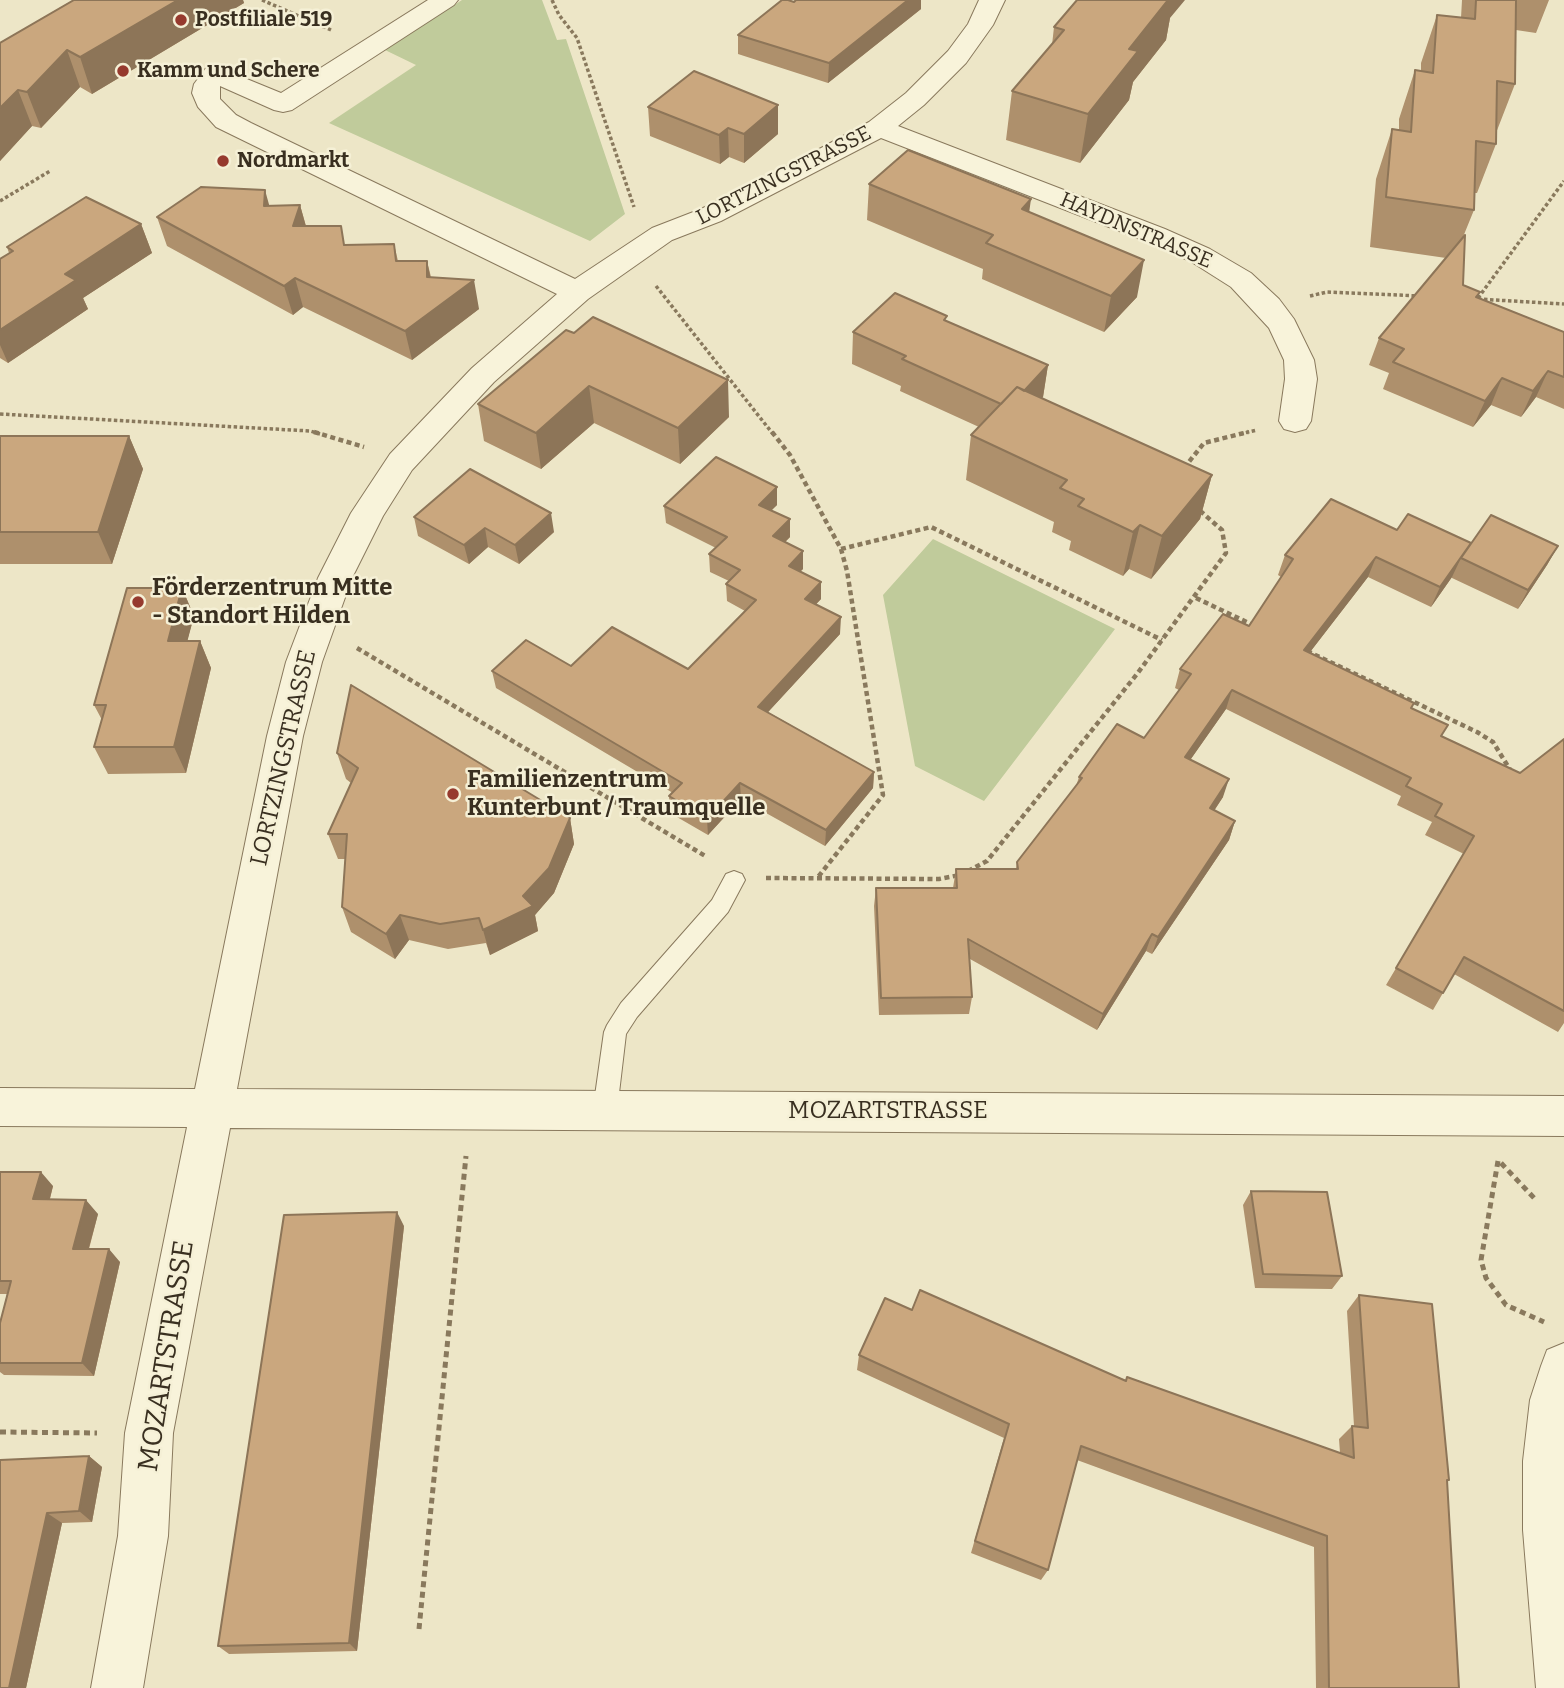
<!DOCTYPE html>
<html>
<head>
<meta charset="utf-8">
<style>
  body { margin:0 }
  canvas { display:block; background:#ede6c7 }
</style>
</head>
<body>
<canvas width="1564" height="1688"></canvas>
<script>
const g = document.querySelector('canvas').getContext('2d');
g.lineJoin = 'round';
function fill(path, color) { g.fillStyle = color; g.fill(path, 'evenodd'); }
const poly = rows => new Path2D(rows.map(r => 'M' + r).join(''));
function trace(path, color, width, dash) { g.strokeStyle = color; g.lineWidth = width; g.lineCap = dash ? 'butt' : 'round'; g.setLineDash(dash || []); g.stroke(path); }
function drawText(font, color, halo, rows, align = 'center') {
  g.font = font + ' Bitter,serif'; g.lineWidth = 5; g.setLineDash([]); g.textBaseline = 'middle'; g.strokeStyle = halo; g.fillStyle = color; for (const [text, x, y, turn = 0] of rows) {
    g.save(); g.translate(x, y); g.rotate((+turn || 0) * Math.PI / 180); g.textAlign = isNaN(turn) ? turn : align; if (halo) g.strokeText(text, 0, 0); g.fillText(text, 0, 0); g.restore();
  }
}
fill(poly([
  [462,0,542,0,557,40,566,39,625,214,590,241,329,123,416,65,385,50],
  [933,539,1115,629,984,801,915,766,883,595]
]), '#c0cb9b');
const service = poly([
  [734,871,742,874,745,880,728,912,637,1017,626,1034,617,1110,613,1117,605,1121,597,1117,593,1110,604,1032,607,1025,621,1003,712,900,726,874,734,871]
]);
const minor = poly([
  [428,0,458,0,454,5,292,110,283,112,274,110,220,86,220,99,236,115,251,123,575,279,652,228,701,209,775,173,869,122,906,93,948,51,968,24,979,0,1005,0,993,25,966,63,924,105,898,126,1165,229,1210,249,1251,273,1279,299,1294,319,1314,360,1317,379,1311,421,1306,429,1295,432,1284,429,1279,421,1285,379,1284,360,1269,328,1231,287,1190,261,1145,241,881,138,721,221,672,240,588,299,494,382,412,470,383,516,352,578,322,662,303,736,237,1089,1564,1096,1564,1136,230,1128,173,1433,168,1536,143,1688,91,1688,118,1536,125,1433,187,1127,0,1126,0,1088,195,1089,267,736,286,662,318,578,351,513,390,454,472,368,557,294,216,127,198,107,192,93,194,84,206,68,215,66,281,93,428,0],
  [1564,1343,1564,1688,1536,1688,1523,1530,1523,1461,1530,1400,1541,1366,1547,1350,1564,1343]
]);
trace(service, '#89795d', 2);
trace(minor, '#89795d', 2);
trace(poly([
  [262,0,331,30],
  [552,0,559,15,577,38,634,207],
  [0,201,50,171],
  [656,286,773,434],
  [1310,296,1327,292,1420,296],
  [1478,298,1564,181],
  [1478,299,1564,304],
  [0,414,310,431,320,434],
  [1240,434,1257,430]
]), '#89795d', 3.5, [3.5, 2.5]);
trace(poly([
  [314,432,364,447],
  [772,432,790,455,841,549,847,571,883,795,818,877],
  [1184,468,1204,443,1248,432],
  [841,549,931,527,1162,640],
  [1196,598,1255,626],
  [357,648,707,857],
  [1307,651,1477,732,1493,742,1512,773],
  [968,871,987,861,1137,674,1226,553,1222,530,1198,509],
  [766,878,939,879,960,875]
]), '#89795d', 4.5, [5, 3.5]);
trace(poly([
  [1498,1161,1481,1260,1486,1278,1506,1305,1544,1322],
  [1501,1163,1535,1199],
  [0,1432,97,1433],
  [419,1629,466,1156]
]), '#89795d', 5, [6, 4.5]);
fill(service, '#f8f3da');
fill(minor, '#f8f3da');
fill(poly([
  [73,0,243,0,244,3,92,94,80,87,41,128,32,126,0,161,0,43],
  [796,0,921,0,921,9,828,83,738,54,738,35],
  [1462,0,1549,0,1536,33,1516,30,1515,84,1496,133,1496,144,1477,193,1474,193,1474,210,1463,237,1463,285,1480,292,1477,297,1564,332,1564,409,1536,397,1521,417,1491,405,1473,427,1383,389,1389,373,1369,365,1379,338,1446,258,1370,247,1376,179,1392,129,1399,130,1399,119,1415,70,1421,71,1421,63,1437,15,1461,18],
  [1170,18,1166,40,1133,82,1129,100,1080,163,1006,140,1012,91,1052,45,1054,27],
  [778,105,778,134,744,163,729,157,720,164,650,136,648,107],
  [869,184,1029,212,1137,297,1104,332,982,279,983,269,867,220],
  [300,205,306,226,346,245,394,244,398,261,427,261,431,277,479,309,412,360,303,307,293,315,167,246,157,217,269,206],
  [141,224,152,253,83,298,88,309,8,363,0,358,0,259,9,253,7,247],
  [947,321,1048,365,1043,397,1042,398,1212,475,1200,519,1151,579,1129,569,1123,576,1069,550,1071,541,1052,532,1054,522,966,480,971,435,979,427,900,391,901,386,852,364,853,332],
  [566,330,729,417,680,464,594,423,541,469,484,441,478,404],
  [0,436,129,436,143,469,112,564,0,564],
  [777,487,777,505,771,510,790,537,785,542,803,551,803,569,800,571,821,599,816,604,840,634,768,712,874,772,873,788,825,846,741,799,708,835,670,813,669,796,673,793,496,688,492,671,571,666,688,669,745,611,727,601,726,584,729,581,710,572,709,554,716,548,666,523,664,506],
  [414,517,554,532,519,564,488,547,469,564,418,536],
  [1397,530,1471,543,1558,546,1547,565,1518,609,1452,578,1452,577,1431,607,1368,577,1310,652,1412,708,1442,736,1520,773,1564,739,1564,1023,1558,1032,1454,974,1433,1010,1386,985,1464,854,1425,835,1432,822,1397,805,1401,796,1226,709,1190,760,1223,797,1214,811,1235,821,1229,840,1152,954,1146,951,1097,1030,970,959,972,997,969,1014,879,1015,874,906,876,888,953,888,956,869,1016,869,1017,862,1076,786,1079,777,1144,738,1179,690,1175,688,1180,669,1249,626,1281,577,1278,575,1285,555],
  [182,588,194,616,187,641,200,641,211,668,186,773,108,774,94,747,102,720,94,705],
  [337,753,570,818,574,844,554,893,535,915,538,931,490,955,486,943,448,949,409,940,395,959,351,932,342,907,345,859,338,859,328,834,351,783,346,779],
  [0,1172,53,1186,50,1199,98,1214,89,1249,120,1262,94,1376,4,1375,0,1372,0,1323,7,1294,0,1294],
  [1251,1191,1342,1276,1332,1289,1255,1288,1243,1205],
  [404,1226,357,1651,229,1654,218,1646],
  [1359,1295,1449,1480,1447,1483,1459,1688,1316,1688,1314,1547,1077,1460,1048,1570,1041,1580,971,1553,1004,1438,857,1370,859,1355,912,1310,1126,1380,1127,1377,1340,1453,1339,1439,1352,1426,1354,1426,1347,1311],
  [89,1456,102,1467,92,1522,62,1523,26,1688,0,1688,0,1460]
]), '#ae906c');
fill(poly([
  [178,0,243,0,244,3,92,94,80,57],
  [908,0,921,0,921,9,828,83,829,63],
  [1162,0,1185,0,1170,18,1166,40,1133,82,1129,100,1080,163,1088,114,1129,49],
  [67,50,80,87,41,128,27,92],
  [18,90,32,126,0,161,0,108],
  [778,105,778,134,744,163,744,134],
  [728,128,729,157,720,164,719,135],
  [265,190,273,219,264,206],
  [1031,199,1026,235,1022,209],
  [300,205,308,234,293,226],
  [141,224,152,253,83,298,88,309,8,363,0,345,0,330,65,274],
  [1144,260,1137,297,1104,332,1111,296],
  [427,261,433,290,427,277],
  [295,278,303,307,293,315,284,286],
  [474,280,479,309,412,360,405,331],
  [1048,365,1043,397,1004,438,1008,407],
  [1548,371,1536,397,1521,417,1533,391],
  [1502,378,1491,405,1473,427,1485,401],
  [728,380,729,417,680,464,678,428],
  [589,386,594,423,541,469,536,433],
  [129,436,143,469,112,564,98,532],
  [1212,475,1200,519,1151,579,1162,536],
  [777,487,777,505,760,522,759,505],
  [551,513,554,532,519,564,515,545],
  [790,519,790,537,773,554,773,536],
  [1140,525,1129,569,1123,576,1133,532],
  [485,528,488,547,469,564,464,545],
  [1558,546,1547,565,1518,609,1528,590],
  [803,551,803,569,789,583,789,566],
  [1376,557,1368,577,1297,669,1304,650],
  [1461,558,1452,577,1431,607,1440,587],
  [821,582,821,599,805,616,805,599],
  [182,588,194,616,180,669,168,641],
  [841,617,840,634,758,723,758,707],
  [200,641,211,668,186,773,174,747],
  [1232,690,1226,709,1179,776,1185,757],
  [874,772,873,788,825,846,826,830],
  [1229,779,1223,797,1203,827,1210,808],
  [740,783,741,799,708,835,707,819],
  [570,818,574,844,554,893,535,915,538,931,490,955,483,930,523,896],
  [1235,821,1229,840,1152,954,1158,937],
  [400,915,409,940,395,959,386,934],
  [1152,934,1146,951,1097,1030,1103,1014],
  [41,1172,53,1186,46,1213,33,1199],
  [86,1200,98,1214,85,1262,73,1249],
  [397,1212,404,1226,357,1651,349,1643],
  [109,1249,120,1262,94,1376,82,1363],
  [89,1456,102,1467,92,1522,79,1511],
  [47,1513,62,1523,26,1688,9,1688]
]), '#8d7558');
const building = poly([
  [74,0,178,0,80,57,67,50,27,92,18,90,0,108,0,43,74,0],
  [782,0,788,0,794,2,796,0,908,0,829,63,738,35,782,0],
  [1077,0,1168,0,1129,49,1138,51,1088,114,1012,91,1064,30,1054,27,1077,0],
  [1476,0,1516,0,1515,84,1497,81,1496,144,1476,141,1474,210,1386,197,1392,129,1411,132,1415,70,1433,73,1437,15,1475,19,1476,0],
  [694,71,778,105,744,134,728,128,719,135,648,107,694,71],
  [908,150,1031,199,1022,209,1144,260,1111,296,986,243,993,235,869,184,908,150],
  [201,187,265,190,264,206,300,205,293,226,341,226,344,245,394,244,396,261,427,261,427,277,474,280,405,331,295,278,284,286,157,217,201,187],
  [86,197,141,224,65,274,76,280,0,330,0,259,13,251,7,247,86,197],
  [1465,235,1463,285,1480,292,1476,297,1564,332,1564,377,1548,371,1533,391,1502,378,1485,401,1393,362,1404,349,1379,338,1465,235],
  [895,293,947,316,944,320,1048,365,1024,391,1017,387,1001,404,902,359,906,356,853,332,895,293],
  [593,317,728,380,678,428,589,386,536,433,478,404,566,330,574,333,593,317],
  [1017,387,1212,475,1162,536,1140,525,1133,532,1078,506,1084,499,1060,488,1067,480,971,435,1017,387],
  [0,436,129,436,98,532,0,532,0,436],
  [716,457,777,487,759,505,790,519,773,536,803,551,789,566,821,582,805,599,841,617,758,707,874,772,826,830,740,783,707,819,669,796,682,783,492,671,526,640,571,666,612,627,688,669,756,600,726,584,740,570,709,554,727,537,664,506,716,457],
  [470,469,551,513,515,545,485,528,464,545,414,517,470,469],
  [1331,499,1397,530,1408,514,1471,543,1440,587,1376,557,1304,650,1414,703,1411,708,1448,725,1441,736,1520,773,1564,739,1564,1011,1464,957,1443,993,1396,968,1474,836,1435,816,1442,804,1406,786,1411,778,1232,690,1185,757,1229,779,1210,808,1235,821,1158,937,1152,934,1103,1014,968,939,972,997,881,998,876,888,957,888,956,869,1018,869,1017,862,1082,778,1079,777,1117,724,1144,738,1191,674,1180,669,1223,614,1249,626,1293,559,1285,555,1331,499],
  [1491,515,1558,546,1528,590,1461,558,1491,515],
  [127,588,182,588,168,641,200,641,174,747,94,747,106,705,94,705,127,588],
  [351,685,570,818,549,868,523,896,533,906,483,930,479,918,440,924,400,915,386,934,342,907,347,834,328,834,358,768,337,753,351,685],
  [0,1172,41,1172,33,1199,86,1200,73,1249,109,1249,82,1363,0,1363,0,1323,11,1281,0,1281,0,1172],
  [1251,1191,1327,1192,1342,1276,1263,1274,1251,1191],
  [397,1212,349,1643,218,1646,284,1215,397,1212],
  [920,1290,1126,1381,1127,1377,1354,1458,1352,1426,1368,1428,1359,1295,1432,1304,1449,1480,1447,1480,1459,1688,1329,1688,1327,1536,1081,1446,1048,1570,975,1541,1009,1424,859,1355,885,1298,912,1310,920,1290],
  [89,1456,79,1511,47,1513,9,1688,0,1688,0,1460,89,1456]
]);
fill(building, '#caa77e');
trace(building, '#8d7558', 2);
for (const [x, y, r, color] of [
  [181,20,7,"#963a2e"],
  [123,71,7,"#963a2e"],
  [223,161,7,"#963a2e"],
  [138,602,7,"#963a2e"],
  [453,794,7,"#963a2e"]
]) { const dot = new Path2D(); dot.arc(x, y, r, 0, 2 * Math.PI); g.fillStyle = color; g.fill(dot); trace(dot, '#f5f0d6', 2.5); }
drawText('bold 21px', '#392f20', '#f5f0d6', [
  ["Postfiliale 519",195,20],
  ["Kamm und Schere",137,71],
  ["Nordmarkt",237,161]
], 'left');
drawText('21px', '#392f20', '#f5f0d6', [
  ["LORTZINGSTRASSE",784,176,-27],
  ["HAYDNSTRASSE",1136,231,23]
]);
drawText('bold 24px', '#392f20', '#f5f0d6', [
  ["Förderzentrum Mitte",152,588],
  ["- Standort Hilden",152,616],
  ["Familienzentrum",467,780],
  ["Kunterbunt / Traumquelle",467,808]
], 'left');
drawText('24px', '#392f20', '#f5f0d6', [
  ["LORTZINGSTRASSE",284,758,-77],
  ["MOZARTSTRASSE",888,1111]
]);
drawText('28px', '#392f20', '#f5f0d6', [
  ["MOZARTSTRASSE",167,1356,-81]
]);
</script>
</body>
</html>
